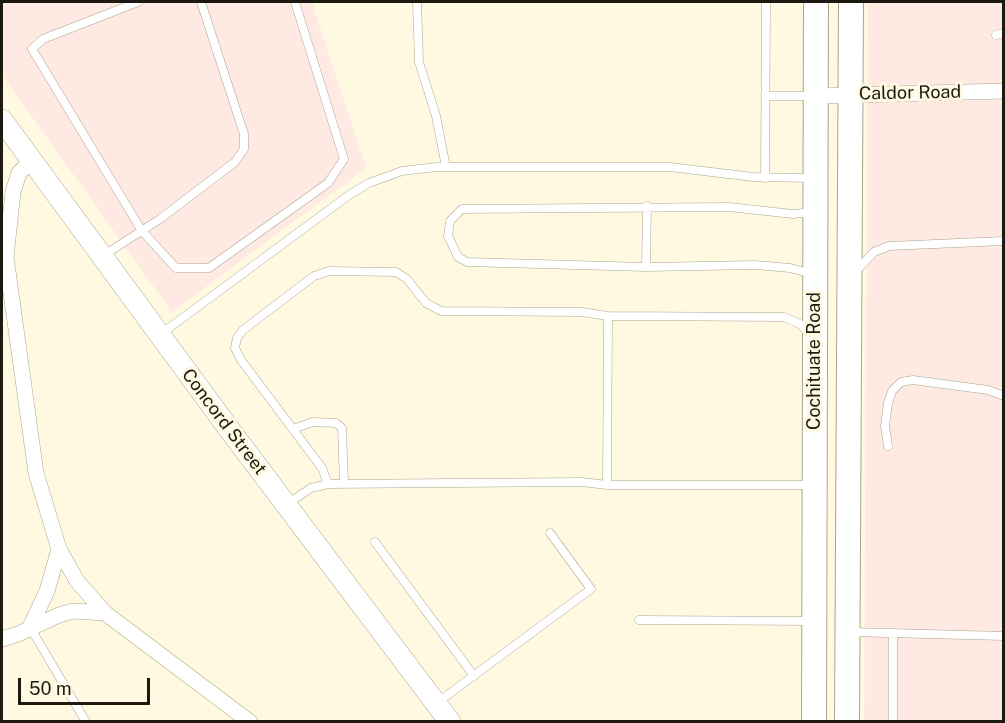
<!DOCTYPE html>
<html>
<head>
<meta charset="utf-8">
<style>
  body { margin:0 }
  #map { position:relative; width:1005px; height:723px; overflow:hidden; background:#fef9e0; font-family:"Public Sans",sans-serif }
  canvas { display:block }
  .frame { position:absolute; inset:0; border:3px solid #1b1910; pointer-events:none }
  .scale { position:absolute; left:18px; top:678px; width:132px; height:27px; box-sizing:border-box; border:3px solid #1b1910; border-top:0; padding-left:8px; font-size:18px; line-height:21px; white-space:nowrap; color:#1b1910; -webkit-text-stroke:4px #fef9e0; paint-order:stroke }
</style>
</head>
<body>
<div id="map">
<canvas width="1005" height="723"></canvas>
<div class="frame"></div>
<div class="scale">50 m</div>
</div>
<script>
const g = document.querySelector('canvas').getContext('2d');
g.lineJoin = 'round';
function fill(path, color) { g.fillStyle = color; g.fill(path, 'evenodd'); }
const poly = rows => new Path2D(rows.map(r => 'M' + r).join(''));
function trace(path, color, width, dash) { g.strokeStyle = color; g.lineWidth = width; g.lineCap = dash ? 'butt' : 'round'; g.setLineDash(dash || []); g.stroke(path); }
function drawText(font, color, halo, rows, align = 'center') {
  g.font = font + ' "Public Sans",sans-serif'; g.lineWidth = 6; g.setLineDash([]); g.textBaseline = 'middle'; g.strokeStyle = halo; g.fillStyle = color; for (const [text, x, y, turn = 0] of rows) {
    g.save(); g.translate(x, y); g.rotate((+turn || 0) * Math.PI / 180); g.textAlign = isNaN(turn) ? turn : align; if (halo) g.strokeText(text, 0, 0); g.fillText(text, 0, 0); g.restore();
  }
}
fill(poly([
  [2,2,312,2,366,168,172,312,2,75],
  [868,2,1003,2,1003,721,864,722]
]), '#feeae2');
const lane = poly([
  [138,2,43,39,32,49,142,231,176,268,209,268,328,183,344,159,295,2],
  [417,2,419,62,436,116,446,167],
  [996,35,1004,33],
  [765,96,814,96],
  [765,178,766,2],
  [104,255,160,219,235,162,244,149,244,134,201,2],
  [646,267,647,206],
  [856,271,874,252,889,246,1004,241],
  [813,274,790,268,755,265,646,267,467,262,458,257,448,236,450,221,462,209,729,207,793,214,813,212],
  [808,333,800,324,784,317,608,316,607,485,813,485],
  [161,334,349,195,369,183,402,171,437,167,670,167,753,177,814,178],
  [293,429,313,422,336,423,342,428,344,484],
  [888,446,885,426,888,403,892,391,901,382,913,380,988,390,1004,396],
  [328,484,322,468,241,360,235,348,237,338,243,330,314,276,329,271,396,272,407,279,426,303,441,311,582,312,608,316],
  [287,504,311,488,328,484,582,482,607,485],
  [375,542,474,676],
  [639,620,813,621],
  [30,627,86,722],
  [849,632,1004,636],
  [893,633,893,722],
  [438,702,591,589,550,533]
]);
const street = poly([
  [816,96,1004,91],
  [31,161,19,173,13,192,6,257,36,473,59,549,77,581,105,613,250,722],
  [30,627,47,591,59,549],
  [2,639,18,634,59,615,73,611,105,613]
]);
const secondary = poly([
  [2,120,229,429,450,722]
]);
const primary = poly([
  [814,722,816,2],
  [847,722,851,2]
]);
trace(lane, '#aaa58d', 9);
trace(street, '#aaa58d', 16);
trace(secondary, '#aaa58d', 22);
trace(primary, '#aaa58d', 26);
trace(lane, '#fff', 8);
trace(street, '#fff', 15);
trace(secondary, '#fff', 21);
trace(primary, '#fff', 24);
drawText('18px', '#1b1910', '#fef9e0', [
  ["Caldor Road",910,93,-1],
  ["Cochituate Road",814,361,-90],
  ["Concord Street",224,422,53]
]);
</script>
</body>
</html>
